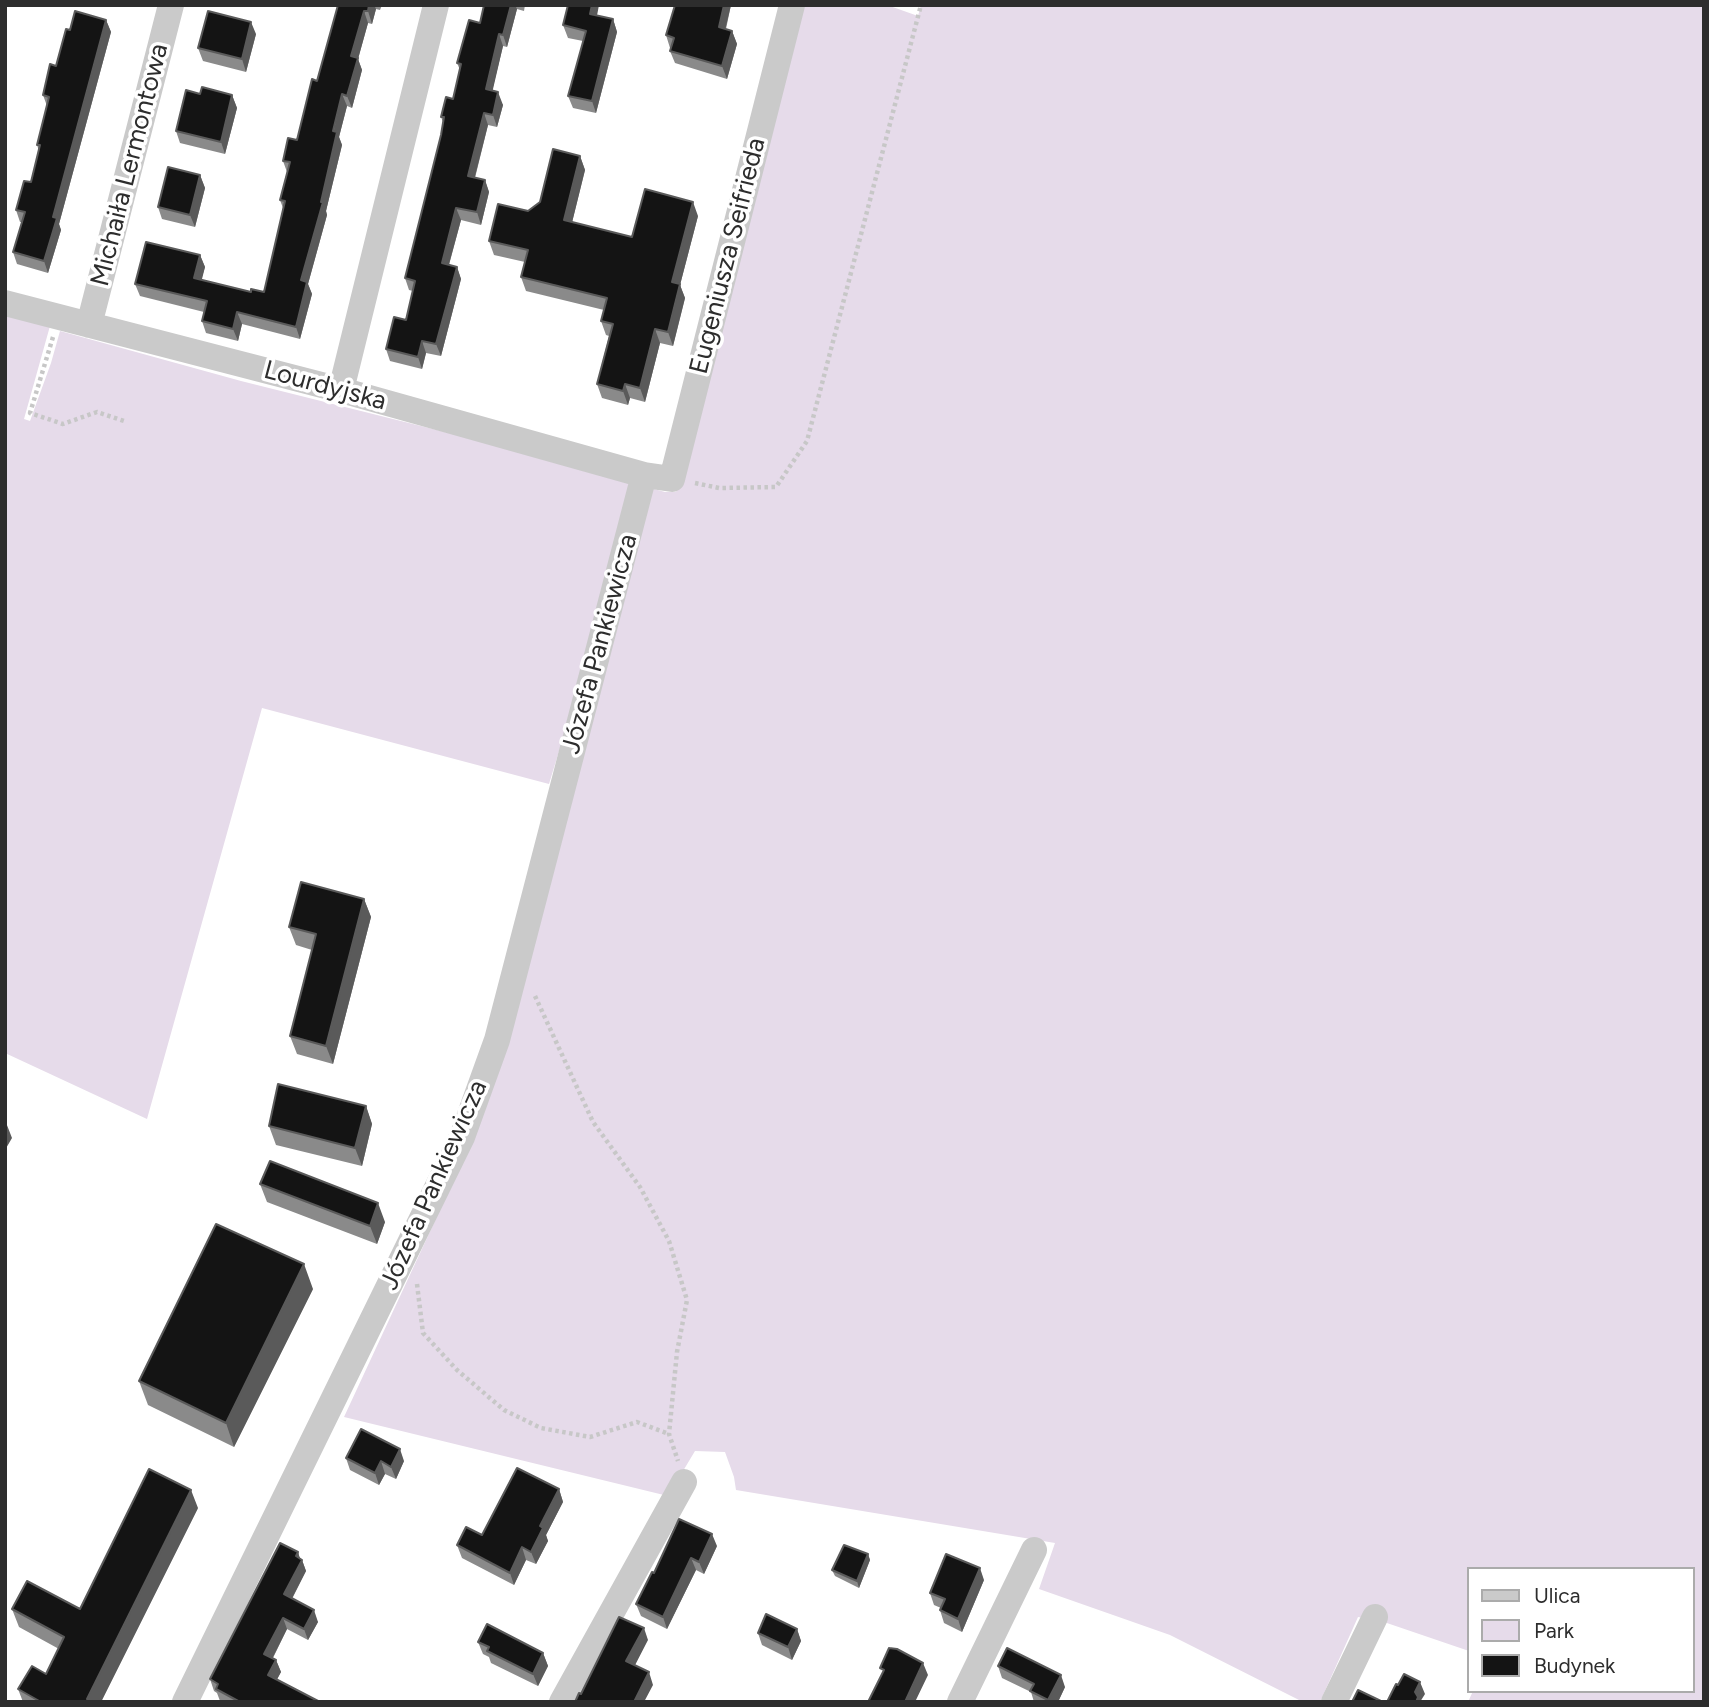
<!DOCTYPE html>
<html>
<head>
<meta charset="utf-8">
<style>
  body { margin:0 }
  #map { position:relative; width:1709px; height:1707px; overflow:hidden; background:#fff; font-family:Figtree,sans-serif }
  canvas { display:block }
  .frame { position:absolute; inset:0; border:7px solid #2d2d2d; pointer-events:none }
  .legend { position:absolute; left:1467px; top:1567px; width:228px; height:126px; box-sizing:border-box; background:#fff; border:2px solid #ababab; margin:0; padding:9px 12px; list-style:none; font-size:21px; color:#2d2d2d }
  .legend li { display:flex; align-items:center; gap:14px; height:35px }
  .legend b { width:35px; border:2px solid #ababab }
</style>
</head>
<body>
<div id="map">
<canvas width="1709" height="1707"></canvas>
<div class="frame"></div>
<ul class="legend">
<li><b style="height:9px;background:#cacaca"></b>Ulica</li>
<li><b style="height:19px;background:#e6dbea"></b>Park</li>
<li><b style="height:19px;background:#141414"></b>Budynek</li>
</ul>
</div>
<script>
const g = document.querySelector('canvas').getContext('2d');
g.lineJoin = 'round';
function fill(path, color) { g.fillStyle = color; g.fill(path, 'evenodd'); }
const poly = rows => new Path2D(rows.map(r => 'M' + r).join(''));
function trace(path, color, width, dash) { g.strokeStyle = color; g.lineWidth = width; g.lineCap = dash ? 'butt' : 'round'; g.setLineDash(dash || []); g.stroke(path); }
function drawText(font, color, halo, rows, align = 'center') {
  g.font = font + ' Figtree,sans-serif'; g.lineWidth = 7; g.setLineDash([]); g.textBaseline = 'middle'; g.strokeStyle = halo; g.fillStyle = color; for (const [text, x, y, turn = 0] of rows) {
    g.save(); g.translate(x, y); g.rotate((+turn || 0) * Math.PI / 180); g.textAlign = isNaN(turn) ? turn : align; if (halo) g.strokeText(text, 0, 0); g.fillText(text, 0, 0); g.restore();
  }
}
fill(poly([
  [803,5,887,5,918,16,921,5,1704,5,1704,1702,1468,1702,1473,1691,1693,1691,1693,1569,1469,1569,1469,1651,1381,1621,1358,1617,1320,1702,1303,1702,1170,1635,1039,1589,1055,1543,736,1490,734,1477,725,1452,695,1451,668,1496,344,1417,459,1169,570,715,549,784,262,708,147,1119,5,1053,5,314,50,326,24,419,30,421,51,363,60,331,241,381,461,436,665,492,676,492]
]), '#e6dbea');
trace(poly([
  [53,337,30,413,63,424,97,412,124,421],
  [695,483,719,488,776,487,807,441,921,5],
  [535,996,593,1122,640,1187,669,1241,687,1300,677,1352,669,1434,678,1461],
  [417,1284,423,1333,457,1370,504,1410,541,1428,590,1437,637,1422,669,1434]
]), '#c7c7c7', 4.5, [3.5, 3.5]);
trace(poly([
  [5,303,341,390,644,475,672,479,792,5],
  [89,325,171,5],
  [341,390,436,5],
  [185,1702,462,1137,497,1040,644,475],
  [562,1702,684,1482],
  [960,1702,1034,1550],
  [1334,1702,1375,1617]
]), '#cacaca', 26);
fill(poly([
  [338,5,382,5,380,10,376,9,372,24,368,23,358,59,362,70,352,108,347,106,339,137,342,145,326,211,327,215,308,284,312,294,300,339,242,324,238,341,206,333,202,321,204,312,140,296,135,284,200,255,205,267,201,280,251,292,264,292,283,208,280,200,287,172,283,161,297,140,317,81],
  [484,5,525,5,524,11,517,9,507,47,503,46,492,91,503,105,497,127,488,125,475,178,485,180,489,192,481,225,461,220,449,265,457,267,461,279,441,356,426,353,422,369,390,361,386,349,406,320,413,291,409,290,405,278,441,135,443,122,441,117,453,99,460,70,457,63,480,23],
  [675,5,731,5,726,29,732,31,737,44,727,79,675,63,670,51,671,48,670,48,666,35],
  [597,16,613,19,617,32,596,113,573,108,568,96,583,41,568,38,563,25],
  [106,20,111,32,59,224,61,230,48,273,17,264,13,252,22,222,20,222,16,210,31,182,39,151,37,145,47,106,43,95,56,66,70,30],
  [256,34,246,72,203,61,198,48],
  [232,95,237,108,225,154,180,143,176,131],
  [580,156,585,170,572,222,632,237,698,216,680,285,685,298,673,346,660,343,645,402,630,398,628,405,602,398,597,384,609,336,606,335,601,321,604,310,526,291,521,277,525,262,494,255,489,241,540,202],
  [200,175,205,188,195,227,162,219,158,207],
  [364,899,371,917,333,1064,297,1054,290,1036,312,950,296,945,289,927],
  [366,1106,372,1124,362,1166,276,1145,269,1126],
  [260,1184,385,1222,377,1244,267,1202],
  [313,1289,234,1447,148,1405,139,1381],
  [346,1458,404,1461,396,1479,385,1474,379,1485,350,1470],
  [559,1489,563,1502,546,1535,548,1541,536,1564,526,1560,514,1585,462,1558,457,1545,482,1535],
  [198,1508,101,1702,23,1702,18,1689,46,1674,59,1649,19,1627,12,1609,80,1609],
  [717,1546,704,1574,696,1570,667,1629,641,1616,636,1604,654,1573],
  [298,1552,300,1559,302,1560,306,1571,292,1599,318,1622,308,1640,287,1629,273,1658,276,1660,281,1672,277,1679,320,1702,222,1702,220,1701,217,1693,214,1691,210,1679],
  [868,1554,870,1560,859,1588,835,1576,832,1570],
  [984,1580,962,1632,944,1623,940,1610,941,1608,934,1605,930,1593],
  [797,1629,801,1641,792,1660,762,1645,758,1633],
  [478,1642,543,1653,548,1666,538,1686,491,1663,489,1657,483,1654],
  [998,1666,1065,1687,1058,1702,1034,1702,1031,1692,1002,1678]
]), '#8a8a8a');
fill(poly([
  [369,5,374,5,376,9,372,24,368,11],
  [511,5,515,5,517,9,507,47,503,35],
  [592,5,599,5,595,26,590,14],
  [724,5,731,5,723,39,719,27],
  [364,11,368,23,358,59,362,70,352,108,347,96,351,56],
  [613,19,617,32,596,113,592,101],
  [106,20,111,32,59,224,61,230,48,273,44,261,53,217],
  [251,22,256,34,246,72,242,59],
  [732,31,737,44,727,79,722,66],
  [499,34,503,46,490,102,486,89],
  [498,92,503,105,497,127,493,115],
  [342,94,347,106,339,137,342,145,326,211,327,215,308,284,312,294,300,339,296,327,301,280],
  [232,95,237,108,225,154,221,142],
  [484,113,488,125,472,188,468,176],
  [580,156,585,170,569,235,564,220],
  [200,175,205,188,195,227,190,215],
  [485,180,489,192,481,225,477,212],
  [693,202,698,216,680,285,685,298,673,346,668,332,672,282],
  [456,208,461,220,446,275,442,263],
  [200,255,205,267,199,291,194,278],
  [457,267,461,279,441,356,436,344],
  [237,312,242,324,238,341,233,329],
  [655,329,660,343,645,402,640,388],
  [422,341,426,353,422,369,418,357],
  [625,384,630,398,628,405,623,391],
  [364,899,371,917,333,1064,326,1046],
  [366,1106,372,1124,362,1166,355,1148],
  [5,1120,12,1138,5,1150],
  [378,1203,385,1222,377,1244,370,1226],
  [304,1264,313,1289,234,1447,226,1423],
  [400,1449,404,1461,396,1479,391,1467],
  [381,1461,385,1474,379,1485,375,1473],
  [559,1489,563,1502,546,1535,548,1541,536,1564,531,1552,540,1526],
  [191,1490,198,1508,101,1702,88,1702,87,1699],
  [712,1534,717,1546,704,1574,699,1562],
  [522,1547,526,1560,514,1585,510,1573],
  [298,1552,301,1562,302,1560,306,1571,288,1606,284,1594],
  [868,1554,870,1560,859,1588,857,1581],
  [691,1558,696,1570,667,1629,663,1617],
  [980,1568,984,1580,962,1632,958,1619],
  [314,1610,318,1622,308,1640,304,1629],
  [283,1618,287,1629,269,1665,264,1654],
  [644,1628,648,1640,631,1673,626,1661],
  [797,1629,801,1641,792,1660,788,1647],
  [543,1653,548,1666,538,1686,533,1674],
  [276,1660,281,1672,273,1687,268,1675],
  [923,1663,928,1675,915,1702,905,1702],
  [649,1672,653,1685,644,1702,634,1702],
  [1061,1675,1065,1687,1058,1702,1049,1702,1048,1700],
  [1420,1682,1425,1694,1420,1702,1416,1702,1415,1692]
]), '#5a5a5a');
const building = poly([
  [338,5,369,5,368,11,364,11,351,56,358,58,347,96,342,94,333,131,337,132,321,202,323,202,301,280,307,282,296,327,237,312,233,329,202,321,207,301,135,284,146,242,200,255,194,278,251,292,251,289,264,292,285,201,280,200,290,162,283,161,288,138,297,140,312,79,317,81,338,5],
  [484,5,511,5,503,35,499,34,486,89,498,92,493,115,484,113,468,176,485,180,477,212,456,208,442,263,457,267,436,344,422,341,418,357,386,349,394,317,406,320,415,281,405,278,441,135,444,117,441,117,446,97,453,99,461,64,457,63,469,20,480,23,484,5],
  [568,5,592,5,590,14,613,19,592,101,568,96,586,31,563,25,568,5],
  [675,5,724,5,719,27,732,31,722,66,670,51,674,38,666,35,675,5],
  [75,11,106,20,53,217,57,218,44,261,13,252,25,212,16,210,24,181,31,182,40,145,37,145,49,97,43,95,50,64,56,66,66,29,70,30,75,11],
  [208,11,251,22,242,59,198,48,208,11],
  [202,87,232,95,221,142,176,131,186,90,200,94,202,87],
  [553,149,580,156,564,220,632,237,645,189,693,202,672,282,680,284,668,332,655,329,640,388,625,384,623,391,597,384,613,324,601,321,607,298,521,277,528,250,489,241,498,204,528,211,540,202,553,149],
  [168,167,200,175,190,215,158,207,168,167],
  [301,882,364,899,326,1046,290,1036,316,934,289,927,301,882],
  [278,1084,366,1106,355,1148,269,1126,278,1084],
  [270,1161,378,1203,370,1226,260,1184,270,1161],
  [216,1224,304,1264,226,1423,139,1381,216,1224],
  [361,1429,400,1449,391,1467,381,1461,375,1473,346,1458,361,1429],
  [517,1468,559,1489,540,1526,543,1528,531,1552,522,1547,510,1573,457,1545,466,1527,482,1535,517,1468],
  [149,1469,191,1490,87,1699,93,1702,41,1702,18,1689,32,1666,46,1674,64,1637,12,1609,27,1581,80,1609,149,1469],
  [679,1519,712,1534,699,1562,691,1558,663,1617,636,1604,652,1572,654,1573,679,1519],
  [280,1543,298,1552,296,1556,302,1560,284,1594,314,1610,304,1629,283,1618,264,1654,276,1660,268,1675,320,1702,240,1702,216,1689,218,1684,210,1679,280,1543],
  [844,1545,868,1554,857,1581,832,1570,844,1545],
  [946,1554,980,1568,958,1619,940,1610,945,1599,930,1593,946,1554],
  [766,1614,797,1629,788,1647,758,1633,766,1614],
  [619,1617,644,1628,626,1661,649,1672,634,1702,575,1702,579,1693,581,1694,619,1617],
  [487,1624,543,1653,533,1674,487,1651,489,1647,478,1642,487,1624],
  [889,1648,897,1649,923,1663,905,1702,868,1702,884,1670,880,1668,889,1648],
  [1007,1648,1061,1675,1048,1700,1030,1691,1034,1684,998,1666,1007,1648],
  [1404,1674,1420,1682,1415,1692,1418,1697,1416,1702,1387,1702,1396,1684,1398,1685,1404,1674],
  [1358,1690,1383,1702,1352,1702,1358,1690]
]);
fill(building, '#141414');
trace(building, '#5a5a5a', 2);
drawText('26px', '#2d2d2d', '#fff', [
  ["Michaiła Lermontowa",130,165,-76],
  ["Eugeniusza Seifrieda",728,256,-76],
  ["Lourdyjska",325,386,15],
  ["Józefa Pankiewicza",600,644,-75],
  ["Józefa Pankiewicza",434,1185,-66]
]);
</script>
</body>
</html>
